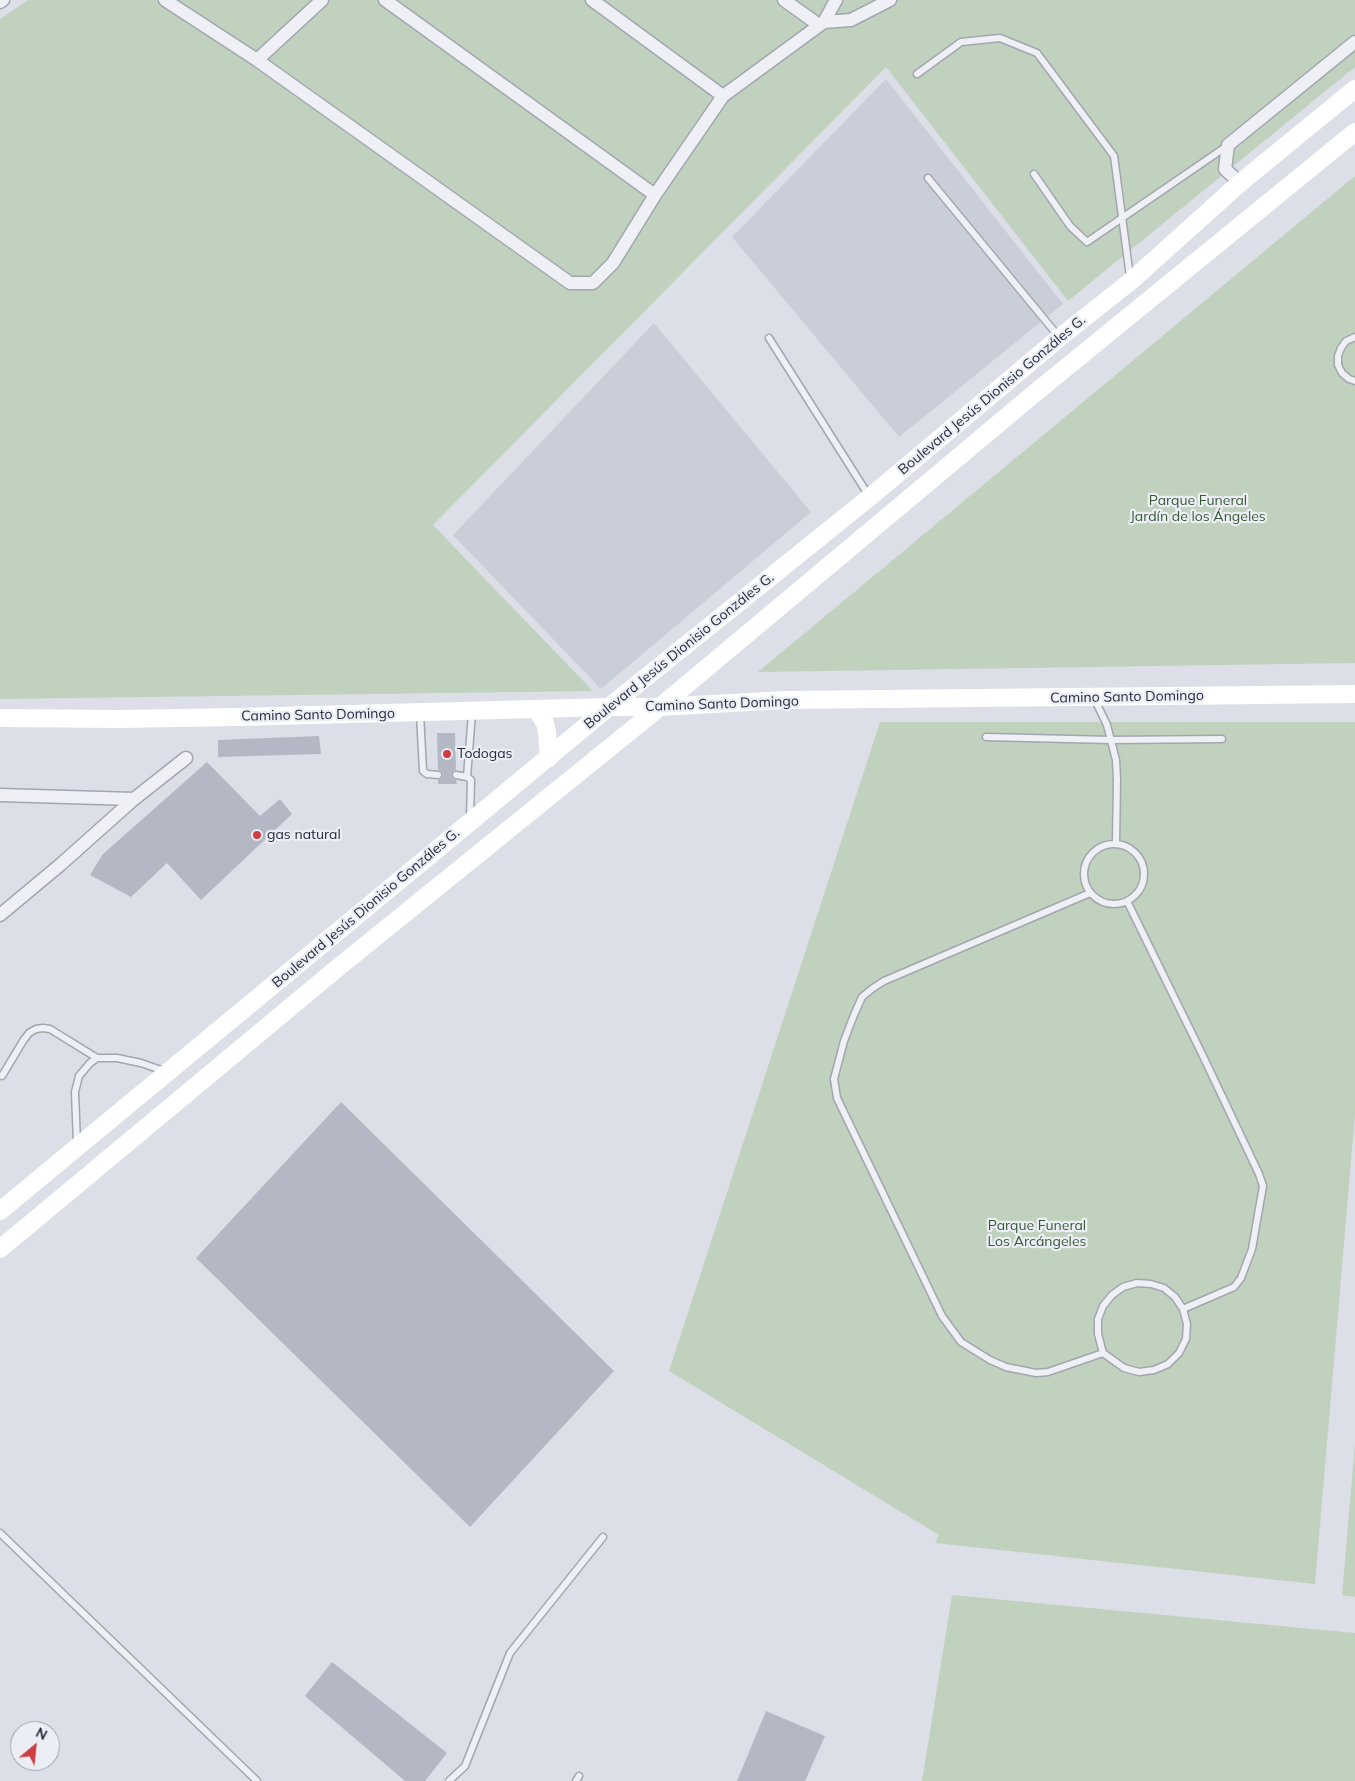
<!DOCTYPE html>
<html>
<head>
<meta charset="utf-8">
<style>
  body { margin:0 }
  #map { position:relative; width:1355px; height:1781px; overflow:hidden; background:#dcdfe7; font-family:Mulish,sans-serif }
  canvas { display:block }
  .north { position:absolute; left:10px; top:1721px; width:50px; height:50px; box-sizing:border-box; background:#eceef5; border:1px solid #9da0ab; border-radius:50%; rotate:28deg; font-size:14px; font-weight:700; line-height:20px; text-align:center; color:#262c3d }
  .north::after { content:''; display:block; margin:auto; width:18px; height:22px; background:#cf3e43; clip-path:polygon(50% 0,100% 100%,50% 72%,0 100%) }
</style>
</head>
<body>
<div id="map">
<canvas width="1355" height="1781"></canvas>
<div class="north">N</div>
</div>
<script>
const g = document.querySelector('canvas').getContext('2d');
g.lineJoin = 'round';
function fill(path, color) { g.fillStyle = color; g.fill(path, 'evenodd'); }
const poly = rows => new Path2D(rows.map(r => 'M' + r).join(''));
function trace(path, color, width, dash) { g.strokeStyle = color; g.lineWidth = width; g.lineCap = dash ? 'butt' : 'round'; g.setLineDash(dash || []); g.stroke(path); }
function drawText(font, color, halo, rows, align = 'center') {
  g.font = font + ' Mulish,sans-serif'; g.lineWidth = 4.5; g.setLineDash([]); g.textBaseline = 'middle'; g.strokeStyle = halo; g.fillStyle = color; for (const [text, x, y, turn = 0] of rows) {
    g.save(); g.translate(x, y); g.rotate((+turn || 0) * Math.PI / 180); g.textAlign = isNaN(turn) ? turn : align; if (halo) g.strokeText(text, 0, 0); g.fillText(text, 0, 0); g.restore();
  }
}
fill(poly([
  [886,79,1063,304,899,437,732,237],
  [654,323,811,512,601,689,453,535]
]), '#caced9');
fill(poly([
  [28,0,1355,0,1355,67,1068,301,886,67,433,525,593,691,0,699,0,19],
  [1355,176,1355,663,758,672],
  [880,722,1355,722,1355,1114,1315,1584,935,1543,939,1535,669,1371],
  [1355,1444,1355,1597,1342,1595],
  [952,1595,1355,1633,1355,1781,922,1781]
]), '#c0d1bd');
fill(poly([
  [437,733,455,733,456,770,453,771,451,775,452,778,456,780,457,784,438,784,438,780,442,778,443,775,441,771,438,770],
  [319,736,321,754,218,757,218,740],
  [207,762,260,816,280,799,292,814,201,900,167,863,131,897,90,875,103,854],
  [341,1102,614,1371,470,1527,196,1258],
  [332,1662,447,1753,425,1781,405,1781,305,1696],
  [766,1711,825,1736,805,1781,737,1781]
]), '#b4b8c4');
const lane = poly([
  [917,74,961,42,1000,38,1037,53,1114,156,1130,277],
  [1034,174,1070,226,1087,242,1227,146],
  [928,178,1059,337],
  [1355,337,1346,341,1341,348,1338,356,1338,365,1342,373,1349,379,1355,381],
  [769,338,869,496],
  [1094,698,1107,725,1116,760,1117,780,1116,843],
  [420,714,423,771,427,774,438,775],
  [986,737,1111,740,1222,739],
  [456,775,467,777,471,780,470,818],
  [467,777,472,713],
  '1084 874a30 30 0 1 1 60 0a30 30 0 1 1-60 0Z',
  [1090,893,884,981,873,988,862,997,854,1015,844,1041,834,1079,837,1098,942,1316,961,1342,990,1360,1006,1367,1036,1373,1048,1372,1103,1353],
  [1127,901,1202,1054,1259,1174,1263,1186,1252,1249,1241,1278,1234,1287,1183,1309],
  [2,1076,23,1041,29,1033,36,1029,43,1028,50,1029,97,1058],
  [77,1143,75,1092,79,1076,90,1063,97,1058,117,1058,141,1063,164,1071],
  [1137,1283,1151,1284,1164,1288,1175,1297,1183,1309,1187,1324,1186,1339,1179,1353,1168,1364,1154,1370,1139,1372,1124,1368,1103,1353,1098,1334,1098,1319,1103,1306,1112,1295,1123,1287,1137,1283],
  [0,1533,257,1781],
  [449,1781,465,1766,510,1653,603,1537],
  [576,1781,579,1776]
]);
const street = poly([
  [165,0,257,60,570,283,593,283,613,263,655,195,723,96,824,22,836,0],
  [385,0,655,195],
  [592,0,723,96],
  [784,0,819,25],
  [0,2,3,0],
  [824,22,851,20,890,0],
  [257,60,322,0],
  [1240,183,1225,169,1228,145,1355,42],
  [0,795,134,799],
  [0,915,60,865,134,799,186,758]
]);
trace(lane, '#a2a6b1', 9);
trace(street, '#a2a6b1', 15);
trace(lane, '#eff0f5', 6);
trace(street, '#eff0f5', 12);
trace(poly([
  [536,709,545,723,547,732,549,758],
  [0,718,118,719,239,717,609,707,660,707,784,700,1355,694],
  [0,1211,609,707,870,497,1059,338,1131,281,1240,183,1355,89],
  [0,1249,335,970,660,707,1035,393,1355,132]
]), '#fff', 18);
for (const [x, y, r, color] of [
  [447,754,5,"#cf3e43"],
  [257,835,5,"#cf3e43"]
]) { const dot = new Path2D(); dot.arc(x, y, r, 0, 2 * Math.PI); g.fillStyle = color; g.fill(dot); trace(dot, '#eceef5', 2); }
drawText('14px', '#262c3d', '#eceef5', [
  ["Boulevard Jesús Dionisio Gonzáles G.",992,395,-40],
  ["Boulevard Jesús Dionisio Gonzáles G.",679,651,-39],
  ["Camino Santo Domingo",1127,697,-1],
  ["Camino Santo Domingo",722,704,-2],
  ["Camino Santo Domingo",318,715,-1],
  ["Boulevard Jesús Dionisio Gonzáles G.",366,908,-40]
]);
drawText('14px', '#365933', '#eceef5', [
  ["Parque Funeral",1198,501],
  ["Jardín de los Ángeles",1198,517],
  ["Parque Funeral",1037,1226],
  ["Los Arcángeles",1037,1242]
]);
drawText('14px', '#262c3d', '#eceef5', [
  ["Todogas",457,754],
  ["gas natural",267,835]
], 'left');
</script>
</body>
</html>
